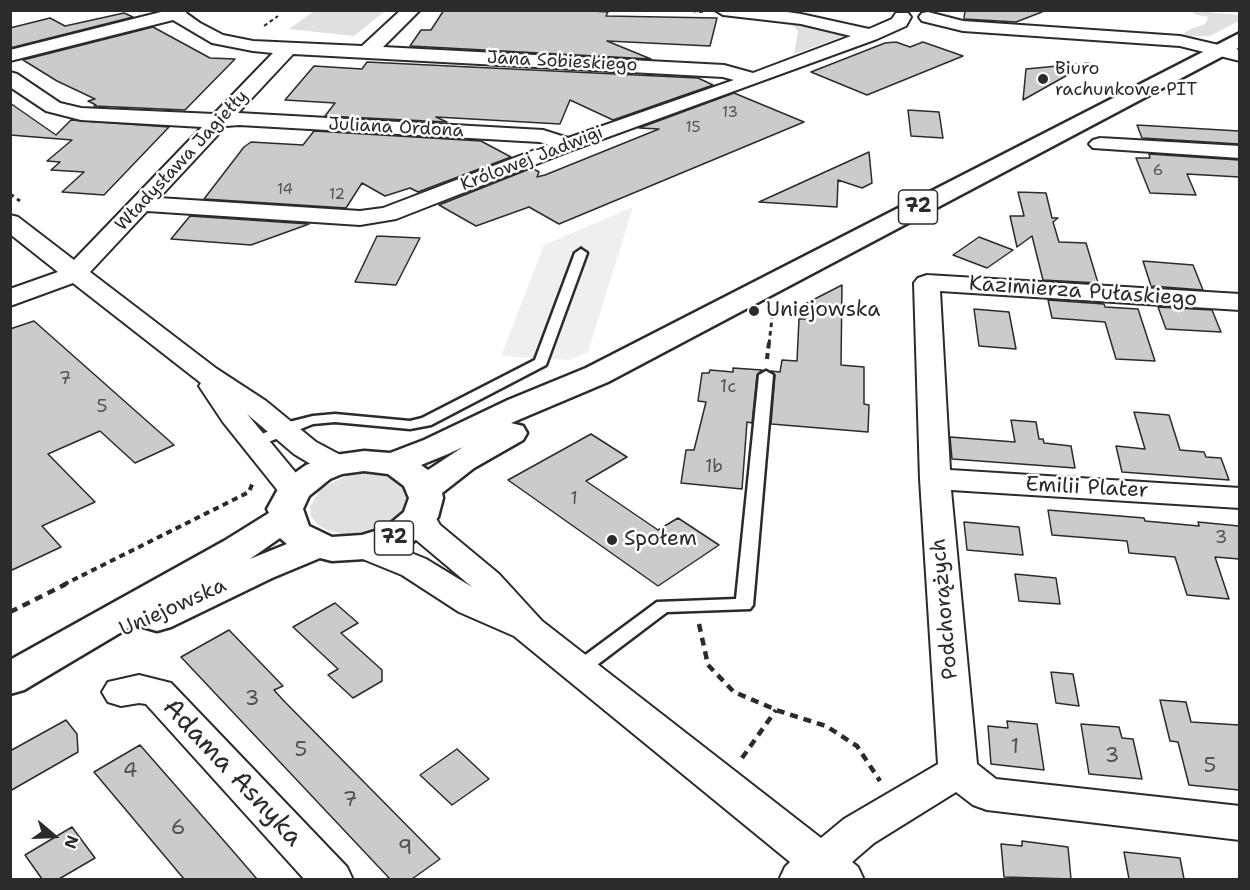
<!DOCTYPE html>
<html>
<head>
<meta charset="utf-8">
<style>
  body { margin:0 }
  #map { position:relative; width:1250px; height:890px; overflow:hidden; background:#fff; font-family:"Shantell Sans",sans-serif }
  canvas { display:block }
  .frame { position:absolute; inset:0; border:12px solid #2b2b2b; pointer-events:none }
  .north { position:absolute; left:24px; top:806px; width:60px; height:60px; -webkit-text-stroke:4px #fff; paint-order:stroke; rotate:109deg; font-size:16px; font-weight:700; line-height:24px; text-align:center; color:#2b2b2b }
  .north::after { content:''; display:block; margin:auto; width:21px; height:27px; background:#2b2b2b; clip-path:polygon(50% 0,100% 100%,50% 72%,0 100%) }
</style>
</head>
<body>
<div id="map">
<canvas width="1250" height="890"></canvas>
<div class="frame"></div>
<div class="north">N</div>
</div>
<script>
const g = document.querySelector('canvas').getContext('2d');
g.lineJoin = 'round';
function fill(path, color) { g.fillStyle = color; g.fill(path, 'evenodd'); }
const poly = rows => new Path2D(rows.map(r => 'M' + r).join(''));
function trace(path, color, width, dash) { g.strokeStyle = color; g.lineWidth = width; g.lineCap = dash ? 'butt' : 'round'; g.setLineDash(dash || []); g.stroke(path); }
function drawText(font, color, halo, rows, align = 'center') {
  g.font = font + ' "Shantell Sans",sans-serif'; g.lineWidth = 5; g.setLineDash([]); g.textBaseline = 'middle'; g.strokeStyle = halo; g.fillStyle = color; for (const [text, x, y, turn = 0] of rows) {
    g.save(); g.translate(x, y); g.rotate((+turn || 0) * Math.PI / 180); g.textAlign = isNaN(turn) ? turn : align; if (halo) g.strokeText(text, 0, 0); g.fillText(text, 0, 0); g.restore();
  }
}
fill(poly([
  [633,207,588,352,569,360,501,356,544,245]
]), '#efefef');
fill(poly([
  [367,10,384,12,354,36,289,29,314,11],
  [1196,11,1239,15,1239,21,1210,36,1180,37,1188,30,1205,24,1208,17,1193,14],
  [790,23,837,33,845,36,794,54,798,31],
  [365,473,381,474,394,479,403,486,407,496,406,506,399,517,389,525,359,534,343,534,329,531,318,525,311,516,310,507,321,488,349,475]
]), '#e0e0e0');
const building = poly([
  [444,10,576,10,608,12,606,16,717,18,710,46,607,41,651,59,410,46,421,30,431,30,444,10],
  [965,10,1041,10,1042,12,1016,22,964,19,965,10],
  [124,13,133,17,10,48,10,28,50,18,65,26,124,13],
  [153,27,210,58,235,59,185,110,94,106,96,105,88,101,95,99,57,81,23,60,153,27],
  [896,42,910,47,923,42,963,56,867,95,811,72,885,43,896,42],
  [367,62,698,78,713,85,613,120,570,100,560,124,436,117,447,122,325,116,335,103,285,100,314,66,362,69,367,62],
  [1089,63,1023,100,1026,69,1089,63],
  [734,93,804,122,559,224,529,207,476,226,439,205,532,168,539,172,537,177,545,175,659,129,639,128,734,93],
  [10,103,56,135,71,120,169,127,104,195,62,192,84,172,51,170,60,162,47,161,72,140,10,135,10,103],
  [908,110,939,112,943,138,911,136,908,110],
  [1137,125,1239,131,1239,144,1142,138,1137,125],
  [314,131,481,141,511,157,418,192,410,188,385,196,362,183,346,208,204,199,244,147,251,142,303,145,314,131],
  [869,152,872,183,862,188,838,180,837,207,759,202,869,152],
  [1149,154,1239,160,1239,177,1187,174,1196,195,1150,193,1136,158,1150,158,1149,154],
  [1018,192,1046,193,1052,218,1058,218,1053,222,1059,242,1086,243,1098,283,1043,280,1032,236,1017,247,1010,216,1024,216,1018,192],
  [190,216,309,224,251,245,171,239,190,216],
  [377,236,420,238,396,285,355,282,377,236],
  [979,237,1013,250,987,268,953,255,979,237],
  [1143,261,1193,265,1203,290,1151,286,1143,261],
  [842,285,841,365,864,367,864,404,869,405,868,432,771,424,775,375,771,371,780,372,782,360,797,361,799,319,805,319,805,304,842,285],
  [1048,300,1104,304,1105,307,1138,309,1155,361,1116,359,1105,322,1052,318,1048,300],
  [1158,307,1212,310,1221,332,1166,329,1158,307],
  [974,309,1009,312,1016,349,979,346,974,309],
  [34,321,174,445,135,463,100,431,48,454,95,502,42,526,61,547,10,571,10,329,34,321],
  [733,368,762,370,757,375,752,423,747,422,742,489,681,483,686,450,694,450,706,402,698,401,702,373,709,373,710,370,733,372,733,368],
  [1134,412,1169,415,1180,450,1204,452,1206,457,1221,458,1229,480,1122,472,1116,446,1145,449,1134,412],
  [1011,420,1036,422,1039,439,1043,439,1044,443,1071,446,1075,468,952,459,950,437,1015,442,1011,420],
  [591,434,627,457,586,481,658,530,678,518,719,545,658,586,508,480,591,434],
  [1048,510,1144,518,1145,521,1199,526,1198,522,1239,526,1239,559,1215,557,1229,599,1187,595,1175,557,1129,553,1127,541,1052,535,1048,510],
  [964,522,1019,527,1023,555,967,550,964,522],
  [1015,574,1056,578,1060,604,1019,601,1015,574],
  [335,603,358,623,341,633,382,670,382,681,353,698,328,675,338,669,293,627,335,603],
  [229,630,283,686,274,690,284,701,440,859,412,879,390,879,181,657,229,630],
  [1051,672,1073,674,1079,706,1056,703,1051,672],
  [1160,700,1186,702,1191,722,1239,725,1239,790,1189,785,1178,742,1170,741,1160,700],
  [66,720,77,734,78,752,10,791,10,751,66,720],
  [1007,721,1037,724,1044,770,991,764,988,726,1008,728,1007,721],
  [1081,724,1119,727,1122,738,1133,739,1142,779,1089,774,1081,724],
  [140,745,232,850,257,879,184,879,94,772,140,745],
  [457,749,489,779,452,805,420,775,457,749],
  [72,827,95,858,59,879,42,879,25,855,72,827],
  [1022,841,1068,847,1071,879,1004,877,1001,844,1022,846,1022,841],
  [1124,852,1180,858,1184,879,1129,879,1124,852]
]);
fill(building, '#cbcbcb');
trace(building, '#2b2b2b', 1.5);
const lane = poly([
  [581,249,587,253,546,365,431,425,410,429,335,422,313,424,261,445,256,446,249,442,251,439,289,422,313,416,335,414,410,421,422,418,535,360,575,253,581,249],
  [766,371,773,375,753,605,750,609,667,612,585,674,579,676,573,674,570,669,573,664,657,602,736,599,759,375,766,371]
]);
const street = poly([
  [169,10,187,10,186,13,200,23,223,35,253,41,362,46,401,10,420,10,383,47,724,65,753,73,851,36,801,24,723,15,715,10,773,10,801,14,869,29,892,19,896,13,908,13,911,17,906,26,877,39,575,149,396,219,360,225,147,211,90,272,217,369,266,401,316,442,346,458,350,465,346,472,335,474,324,472,294,454,247,414,310,490,305,497,294,500,283,497,223,422,199,386,201,383,73,283,10,306,10,289,58,272,10,234,10,215,18,217,74,260,202,127,81,120,46,111,10,87,10,72,17,74,60,103,81,108,214,114,273,53,253,51,212,43,173,20,10,61,10,50,169,10],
  [293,54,723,77,734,80,568,138,543,130,238,113,293,54],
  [239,125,540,142,548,145,383,208,360,211,159,198,226,126,239,125],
  [928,12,963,21,1180,36,1240,50,1240,61,1180,46,963,31,922,21,919,17,922,13,928,12],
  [1100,138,1240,146,1240,158,1093,148,1089,144,1093,140,1100,138],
  [927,275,1240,294,1240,310,940,291,950,470,1240,488,1240,508,951,490,977,764,996,779,1240,806,1240,840,987,810,973,805,956,792,874,843,852,862,858,867,864,880,779,880,785,867,790,862,514,636,459,612,402,575,353,555,349,547,353,539,365,536,377,539,426,559,472,587,415,539,404,517,409,510,420,507,431,510,440,525,499,574,542,621,821,838,844,819,938,764,920,479,914,283,918,278,927,275],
  [139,675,171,683,347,867,353,880,305,880,146,704,139,703,121,706,108,702,102,692,108,682,139,675]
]);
const primary = poly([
  [1240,33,1240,47,608,382,511,423,523,426,527,433,523,440,474,468,442,493,443,498,438,517,432,525,411,544,365,559,332,561,320,558,272,578,171,627,157,631,143,627,140,621,24,690,10,694,10,660,224,541,269,513,267,509,282,482,306,465,335,455,364,451,390,453,424,440,508,400,586,368,1240,33],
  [463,447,428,470,421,465,448,454,463,447],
  [364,471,388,474,404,486,409,498,404,512,385,528,362,535,332,537,309,526,303,509,309,496,330,479,342,474,364,471],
  [280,538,287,544,250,559,280,538]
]);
trace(lane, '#2b2b2b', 5);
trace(street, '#2b2b2b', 4);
trace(primary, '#2b2b2b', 5);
trace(poly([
  [678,10,703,12],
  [264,26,278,16]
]), '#2b2b2b', 2, [4, 3]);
trace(poly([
  [10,194,20,201],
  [769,344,773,310]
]), '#2b2b2b', 3, [4.5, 4]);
trace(poly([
  [767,359,769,342],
  [63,585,249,492,253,482]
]), '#2b2b2b', 4, [6, 4.5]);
trace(poly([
  [10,612,66,584],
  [699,624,708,665,734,692,779,711,826,726,857,746,880,781],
  [742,758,776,710]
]), '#2b2b2b', 4.5, [8, 6]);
fill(lane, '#fff');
fill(street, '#fff');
fill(primary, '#fff');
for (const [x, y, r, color] of [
  [1043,79,6,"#2b2b2b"],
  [754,311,6,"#2b2b2b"],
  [612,540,6,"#2b2b2b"]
]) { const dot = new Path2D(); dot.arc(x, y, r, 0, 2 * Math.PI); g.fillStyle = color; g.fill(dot); trace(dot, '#fff', 2); }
drawText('15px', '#535353', null, [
  ["13",730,113],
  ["15",693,128],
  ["6",1158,171],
  ["14",285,190],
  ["12",337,195]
]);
drawText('18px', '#2b2b2b', '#fff', [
  ["Jana Sobieskiego",562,62,3],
  ["Juliana Ordona",396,128,3],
  ["Królowej Jadwigi",532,159,-21],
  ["Władysława Jagiełły",182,161,-47]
]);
drawText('18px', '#2b2b2b', '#fff', [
  ["Biuro",1055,69],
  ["rachunkowe PIT",1055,90]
], 'left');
drawText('18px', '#535353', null, [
  ["7",65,379],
  ["1c",728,387],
  ["5",102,407],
  ["1b",714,467],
  ["1",574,499],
  ["3",1221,538]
]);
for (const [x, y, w] of [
  [918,207,39],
  [394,538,39]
]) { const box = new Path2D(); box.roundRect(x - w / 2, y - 17, w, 34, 4.5); g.fillStyle = '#fff'; g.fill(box); trace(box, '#2b2b2b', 1.5); }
drawText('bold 20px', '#2b2b2b', null, [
  ["72",918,207],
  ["72",394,538]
]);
drawText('21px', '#2b2b2b', '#fff', [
  ["Kazimierza Pułaskiego",1083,292,4],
  ["Emilii Plater",1087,488,3],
  ["Uniejowska",173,608,-24],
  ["Podchorążych",945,609,-95]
]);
drawText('21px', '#2b2b2b', '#fff', [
  ["Uniejowska",766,311],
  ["Społem",624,540]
], 'left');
drawText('21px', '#535353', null, [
  ["3",252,700],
  ["1",1015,748],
  ["5",301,751],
  ["3",1112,757],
  ["5",1210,767],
  ["4",130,772],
  ["7",350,801],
  ["6",178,829],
  ["9",405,849]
]);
drawText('26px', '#2b2b2b', '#fff', [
  ["Adama Asnyka",232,773,47]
]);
</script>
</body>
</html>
